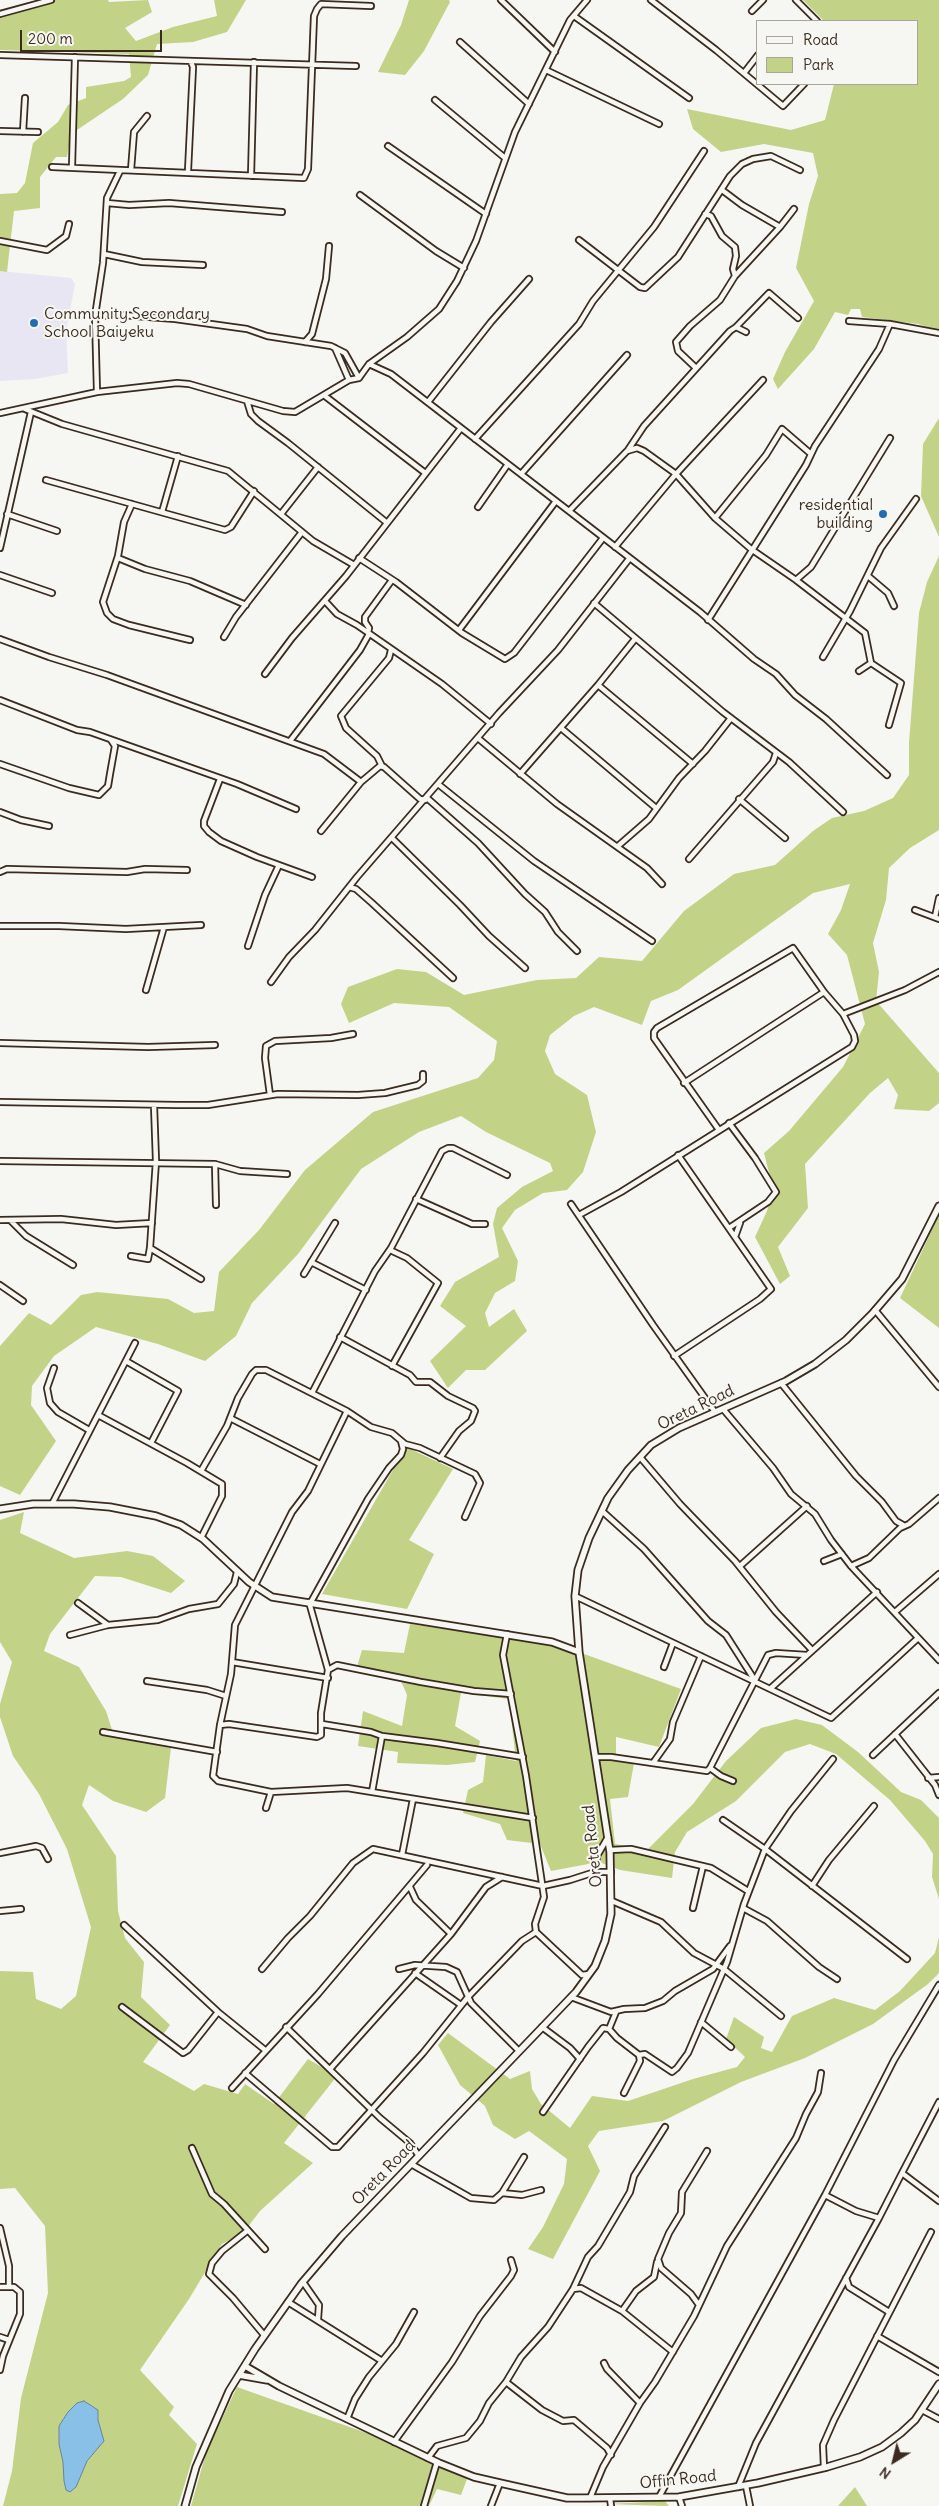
<!DOCTYPE html>
<html>
<head>
<meta charset="utf-8">
<style>
  body { margin:0 }
  #map { position:relative; width:939px; height:2506px; overflow:hidden; background:#f6f6f2; font-family:Delius,sans-serif }
  canvas { display:block }
  .legend { position:absolute; left:756px; top:20px; width:162px; height:65px; box-sizing:border-box; background:#f6f6f2; border:1px solid #aba49d; margin:0; padding:6px 9px; list-style:none; font-size:15px; color:#3b2a1e }
  .legend li { display:flex; align-items:center; gap:10px; height:25px }
  .legend b { width:25px; border:1px solid #aba49d }
  .north { position:absolute; left:869px; top:2436px; width:50px; height:50px; -webkit-text-stroke:4px #f6f6f2; paint-order:stroke; rotate:216deg; font-size:14px; font-weight:700; line-height:20px; text-align:center; color:#3b2a1e }
  .north::after { content:''; display:block; margin:auto; width:18px; height:22px; background:#3b2a1e; clip-path:polygon(50% 0,100% 100%,50% 72%,0 100%) }
  .scale { position:absolute; left:20px; top:30px; width:142px; height:22px; box-sizing:border-box; border:2px solid #3b2a1e; border-top:0; padding-left:6px; font-size:15px; line-height:18px; white-space:nowrap; color:#3b2a1e; -webkit-text-stroke:4px #f6f6f2; paint-order:stroke }
</style>
</head>
<body>
<div id="map">
<canvas width="939" height="2506"></canvas>
<ul class="legend">
<li><b style="height:6px;background:#f6f6f2"></b>Road</li>
<li><b style="height:14px;background:#c2d388"></b>Park</li>
</ul>
<div class="north">N</div>
<div class="scale">200 m</div>
</div>
<script>
const g = document.querySelector('canvas').getContext('2d');
g.lineJoin = 'round';
function fill(path, color) { g.fillStyle = color; g.fill(path, 'evenodd'); }
const poly = rows => new Path2D(rows.map(r => 'M' + r).join(''));
function trace(path, color, width, dash) { g.strokeStyle = color; g.lineWidth = width; g.lineCap = dash ? 'butt' : 'round'; g.setLineDash(dash || []); g.stroke(path); }
function drawText(font, color, halo, rows, align = 'center') {
  g.font = font + ' Delius,sans-serif'; g.lineWidth = 4; g.setLineDash([]); g.textBaseline = 'middle'; g.strokeStyle = halo; g.fillStyle = color; for (const [text, x, y, turn = 0] of rows) {
    g.save(); g.translate(x, y); g.rotate((+turn || 0) * Math.PI / 180); g.textAlign = isNaN(turn) ? turn : align; if (halo) g.strokeText(text, 0, 0); g.fillText(text, 0, 0); g.restore();
  }
}
fill(poly([
  [0,271,71,278,75,284,66,331,68,373,35,379,0,381]
]), '#e8e6f2');
fill(poly([
  [50,0,108,0,109,2,148,0,152,12,125,28,136,41,173,27,217,16,214,0,246,0,227,32,193,42,157,44,148,75,123,99,71,134,67,157,56,157,40,177,40,208,14,211,7,272,0,271,0,194,17,193,25,183,33,143,58,122,68,105,86,98,86,87,124,81,131,77,129,54,0,50,0,17],
  [409,0,449,0,450,2,424,51,405,75,378,72,401,25],
  [803,0,939,0,939,331,918,324,862,317,860,309,851,309,848,315,835,312,814,349,778,389,773,379,785,352,814,301,796,268,809,204,818,176,813,153,764,144,721,152,693,129,687,109,791,130,825,120,834,84,918,84,918,21,824,21],
  [939,418,939,537,921,496,923,444],
  [939,556,939,830,910,848,889,868,886,900,873,943,879,972,876,1001,939,1073,939,1103,929,1111,894,1109,898,1095,888,1078,870,1093,805,1164,808,1208,778,1247,790,1276,780,1284,755,1237,767,1211,773,1188,764,1153,789,1131,843,1067,865,1024,847,955,828,934,841,910,850,884,813,893,678,990,651,1001,642,1025,594,1007,574,1016,550,1035,545,1051,555,1074,587,1095,596,1132,583,1172,567,1190,543,1193,515,1210,502,1228,518,1261,515,1281,495,1293,485,1313,489,1327,514,1309,527,1331,485,1370,466,1370,448,1388,430,1361,466,1326,440,1306,455,1282,499,1257,493,1224,497,1208,522,1187,553,1171,550,1163,486,1132,461,1116,419,1132,361,1169,298,1254,252,1303,236,1336,205,1361,158,1344,96,1327,54,1356,32,1386,31,1405,56,1441,20,1495,0,1486,0,1346,29,1313,51,1325,81,1295,97,1292,168,1299,194,1313,214,1311,219,1272,259,1230,305,1170,373,1112,478,1078,494,1060,497,1041,449,1007,394,1003,349,1023,341,1004,348,987,397,969,426,972,464,995,537,980,576,978,599,957,642,961,684,911,734,874,775,865,813,831,832,818,864,811,893,798,909,775,909,743,919,613,927,582],
  [939,1215,939,1328,900,1298],
  [406,1447,453,1469,409,1540,434,1554,407,1609,322,1594],
  [24,1512,20,1533,74,1558,127,1551,153,1556,185,1581,171,1593,121,1577,95,1576,50,1634,44,1651,79,1667,106,1711,114,1736,171,1748,165,1798,146,1812,113,1801,89,1785,82,1805,116,1856,118,1911,125,1938,144,1962,141,1997,170,2025,143,2062,194,2091,204,2084,238,2094,245,2084,274,2104,308,2059,337,2076,284,2143,313,2163,260,2211,244,2232,222,2244,189,2299,140,2370,174,2407,169,2415,197,2444,178,2506,3,2506,12,2471,21,2398,48,2293,45,2226,15,2188,0,2189,0,1971,33,1972,36,1999,61,2009,76,1996,91,1927,67,1849,39,1794,13,1756,0,1717,0,1704,12,1662,0,1642,0,1520],
  [410,1624,562,1646,681,1689,659,1747,616,1737,616,1760,634,1763,628,1797,610,1799,615,1844,647,1850,693,1804,726,1761,761,1728,796,1719,822,1725,858,1752,901,1792,921,1800,939,1818,939,1899,932,1877,933,1854,925,1841,890,1800,836,1754,810,1744,785,1752,736,1801,687,1832,675,1852,672,1878,620,1870,599,1862,551,1871,540,1844,507,1840,500,1824,463,1813,468,1790,483,1782,486,1755,516,1761,509,1699,461,1693,455,1726,480,1741,475,1762,447,1765,397,1763,398,1752,358,1746,363,1711,402,1726,407,1695,401,1681,356,1670,362,1650,404,1653],
  [939,1937,939,1973,928,1984,873,2024,805,2058,741,2082,663,2121,599,2131,588,2146,600,2171,553,2259,528,2249,543,2227,564,2184,567,2159,529,2131,515,2139,493,2125,485,2106,460,2085,438,2045,448,2033,510,2079,530,2071,532,2089,541,2104,570,2128,592,2096,628,2101,693,2079,737,2067,745,2057,726,2039,734,2017,764,2037,761,2048,772,2052,792,2016,834,1998,875,2010,900,1991,935,1953],
  [237,2387,375,2436,467,2479,461,2495,437,2489,429,2506,191,2506,206,2453],
  [855,2487,867,2506,838,2506],
  [665,2501,669,2506,607,2504]
]), '#c2d388');
const water = poly([
  [84,2401,98,2410,98,2420,104,2441,87,2461,76,2487,70,2492,66,2490,64,2481,63,2462,59,2444,59,2426,68,2412,77,2403,84,2401]
]);
fill(water, '#89c0e7');
trace(water, '#6a8497', 1);
const minor = poly([
  [501,0,555,52],
  [651,0,716,50,783,106,804,84],
  [796,0,817,21],
  [752,11,763,0],
  [0,14,51,0],
  [574,16,689,98],
  [460,42,529,104],
  [0,55,356,66],
  [546,70,659,124],
  [744,73,758,55],
  [435,100,505,158],
  [0,131,38,132],
  [23,132,25,98],
  [388,146,486,214],
  [52,167,304,178,308,169,314,16,317,9,321,4,371,6],
  [72,167,75,57],
  [131,170,134,132,147,116],
  [188,171,193,67,191,62],
  [251,176,254,62],
  [722,190,742,205,780,227,735,276],
  [360,195,436,251,464,268],
  [107,203,129,205,169,203,282,212],
  [780,227,794,209],
  [579,240,640,287,645,288,678,257,730,176,742,164,753,159,771,156,800,170],
  [0,241,47,250,66,236,69,224],
  [104,254,142,262,203,265],
  [95,316,122,315,175,319,247,329,267,336,331,346,345,353,359,378],
  [849,321,890,324,939,333],
  [736,327,769,293,798,318],
  [305,342,312,334,326,279,329,246],
  [335,348,349,380],
  [369,364,391,374,700,612,754,659,776,674,795,695,826,719,887,775],
  [696,368,678,351,676,342,690,326,720,300,735,276,733,269,736,256,735,247,722,236,711,216,705,214],
  [97,392,95,316,103,263,107,198,120,171],
  [325,396,424,472],
  [247,401,251,414,258,421,288,443,386,522],
  [428,402,491,322,529,279],
  [25,409,62,424,228,471,313,541,354,565],
  [0,413,97,392,177,383,189,384,283,411,295,412,349,380,359,378,369,364,407,337,439,309,457,281,476,241,515,132,570,20,587,0],
  [475,439,579,324,593,301,654,227,704,151],
  [628,450,644,426,730,331,736,327,746,332],
  [521,474,627,355],
  [46,480,225,530,231,527,254,491],
  [132,504,124,522,118,556,103,602,107,613,113,619,129,625,190,640],
  [478,507,508,464],
  [569,511,627,451,637,448,644,451,676,474,715,518,751,549,796,580,865,633,871,663,901,683,889,725],
  [162,512,178,456],
  [7,514,57,531],
  [281,514,318,467],
  [715,518,766,455,782,429,811,454],
  [615,547,676,474,763,380],
  [0,548,31,412],
  [118,558,145,569,190,581,246,605],
  [359,558,396,582,462,633,505,659,514,653,603,538],
  [0,575,52,593],
  [868,576,888,593,894,606],
  [796,580,811,567,890,438],
  [325,601,337,614,357,625,442,684,491,724],
  [594,603,723,712,789,762,843,812],
  [708,620,806,465,815,446,879,349,890,324],
  [459,630,556,501],
  [368,633,369,628,365,622,365,617,392,580],
  [224,637,236,617,302,532],
  [0,639,49,657,107,675,324,754,361,782],
  [823,657,850,611,881,548,916,499],
  [859,671,871,663],
  [265,674,292,638,346,576,461,428],
  [598,685,693,764],
  [0,700,77,730,90,732,237,784,296,809],
  [561,728,656,808],
  [479,739,557,804,647,868,662,884],
  [290,741,360,650,369,634],
  [0,764,69,788,99,795,108,786,110,774,115,746,111,740],
  [382,766,377,756,346,728,341,716,389,658,391,650],
  [520,774,598,685,635,639],
  [220,779,204,821,204,826,209,832,221,841,257,857,312,877],
  [438,784,534,861,652,941],
  [427,798,478,843,525,894,545,912,558,932,577,951],
  [739,799,785,838],
  [0,812,21,820,49,826],
  [321,831,361,782,380,766,384,767,420,799,425,800],
  [392,838,460,905,489,936,525,968],
  [618,846,649,819,679,778,705,751,731,718],
  [689,859,773,762,776,753],
  [0,872,7,869,127,872,145,869,187,870],
  [349,887,356,889,372,903,453,978],
  [915,910,939,919],
  [935,917,939,898],
  [0,926,59,926,126,929,201,925],
  [248,946,265,895,279,865],
  [271,982,289,957,315,930,357,877,499,713,558,650,629,559],
  [146,990,164,927],
  [843,1014,905,990,939,972],
  [0,1043,148,1047,215,1045],
  [684,1083,824,992],
  [270,1095,265,1058,266,1046,275,1041,331,1038,353,1034],
  [0,1102,177,1105,208,1105,278,1094,358,1095,385,1093,418,1085,423,1081,423,1074],
  [0,1161,215,1164,240,1171,287,1174],
  [215,1164,216,1205],
  [416,1199,472,1224,485,1224],
  [571,1204,653,1325,715,1412],
  [579,1215,621,1192,852,1047,855,1041,854,1035,843,1014,824,992,793,948,657,1028,654,1032,654,1038,719,1130],
  [0,1220,61,1219,116,1225,152,1223],
  [11,1221,26,1236,73,1265],
  [729,1228,768,1202,776,1192,755,1158,729,1123],
  [735,1237,740,1223],
  [150,1248,201,1279],
  [390,1250,407,1258,438,1283,392,1366],
  [131,1256,148,1259,150,1248,156,1161,154,1105],
  [311,1262,366,1290],
  [304,1274,335,1223],
  [0,1285,23,1301],
  [875,1310,939,1387],
  [340,1337,410,1375,416,1382,430,1382,448,1396,473,1408,475,1411,471,1421,459,1431,440,1458],
  [674,1356,760,1299,771,1289,678,1155],
  [126,1361,178,1391,151,1443],
  [54,1368,47,1388,50,1403,58,1412,89,1430],
  [781,1383,856,1476,882,1502,896,1521,903,1525],
  [312,1393,375,1271,391,1248,442,1151,448,1148,453,1148,507,1175],
  [723,1409,773,1468,791,1494,815,1514,831,1540,851,1566,939,1660],
  [347,1411,308,1491,292,1512,235,1625,231,1674,220,1725,213,1776,218,1781,271,1792,347,1788,533,1818],
  [98,1415,187,1463,222,1484,222,1496,201,1538],
  [230,1418,320,1464],
  [640,1457,680,1504,735,1561,776,1612,812,1650],
  [201,1471,227,1426,238,1398,252,1374,256,1370,266,1370,347,1411,371,1427,392,1433,405,1444,420,1448,475,1474,480,1483,465,1517],
  [52,1504,135,1343],
  [602,1511,644,1549,708,1621,726,1635,754,1679],
  [824,1561,842,1554],
  [740,1566,807,1506],
  [851,1566,869,1558,900,1528,909,1524,939,1498],
  [575,1596,831,1718,917,1639],
  [311,1602,368,1499,389,1468,401,1455,403,1449,401,1441],
  [78,1603,108,1625],
  [895,1612,939,1574],
  [507,1634,503,1655,526,1776,544,1897,535,1924,536,1932,582,1975,589,1974],
  [70,1635,108,1625,158,1620,189,1609,218,1604,234,1584,237,1572],
  [232,1662,328,1678],
  [664,1667,673,1643],
  [328,1670,337,1665,421,1682,474,1691,511,1694],
  [147,1681,207,1690,226,1696],
  [771,1688,877,1592],
  [322,1724,371,1732,382,1736,372,1792],
  [220,1725,229,1724,317,1737,321,1735,321,1713,328,1670,309,1602],
  [103,1732,217,1752],
  [895,1734,935,1785,939,1795],
  [382,1736,437,1743,523,1757],
  [873,1755,939,1693],
  [596,1757,611,1757,707,1771,710,1768,768,1655,776,1653,807,1655],
  [653,1763,670,1739,673,1722,701,1656],
  [710,1768,721,1776,733,1781],
  [928,1778,939,1777],
  [266,1808,271,1792],
  [723,1820,765,1849,907,1959],
  [610,1850,631,1849,711,1868,748,1891],
  [0,1853,36,1846,42,1848,48,1859],
  [402,1855,413,1799],
  [595,1872,597,1856,608,1837],
  [812,1886,829,1860,874,1806],
  [410,1887,416,1900,451,1934],
  [612,1901,661,1922,694,1953,724,1969,781,2016],
  [693,1908,703,1866],
  [743,1908,767,1921,819,1967,837,1979],
  [0,1911,21,1909],
  [124,1925,218,2012,265,2050],
  [262,1969,288,1938,310,1916,353,1863,373,1849,543,1886,570,1880,595,1872,611,1872],
  [399,1969,415,1965,446,1967,457,1972,471,2003,519,2051],
  [415,1973,461,2005],
  [571,1997,611,2012,624,2009,645,2008,663,2001,675,1991,713,1969,730,1946],
  [122,2007,183,2053,188,2050,218,2012],
  [616,2012,609,2029,617,2038,639,2055,645,2054,672,2072,677,2068,688,2053,727,1962,744,1904,765,1849,791,1811,833,1759],
  [701,2022,731,2047],
  [286,2027,380,2118,410,2143,419,2156],
  [542,2027,570,2048,580,2059],
  [330,2069,451,1934,486,1887,502,1877],
  [245,2073,332,2147,338,2147,423,2053,468,1997,522,1941,536,1932],
  [232,2088,318,1994,427,1865],
  [624,2093,640,2061,639,2055],
  [939,2102,902,2173,939,2201],
  [543,2112,588,2047,603,2028,609,2029],
  [192,2148,212,2194,224,2204,265,2249],
  [411,2164,471,2198,494,2200,502,2193,524,2157],
  [502,2193,522,2195,541,2190],
  [825,2195,856,2211,879,2218,902,2173],
  [0,2228,9,2266,9,2287],
  [247,2231,222,2251,212,2263,209,2274,233,2298,264,2335],
  [846,2278,849,2287,889,2312],
  [303,2282,319,2305,318,2319],
  [0,2287,14,2287,20,2292,20,2314,3,2356,0,2370],
  [573,2289,581,2288,622,2311,673,2352],
  [288,2302,382,2361],
  [699,2305,691,2294,661,2268,658,2259,669,2233,681,2213,682,2192,707,2151],
  [622,2311,636,2291,654,2277,657,2262],
  [877,2336,939,2372],
  [0,2337,9,2340],
  [604,2363,607,2369,640,2403],
  [506,2382,542,2410,563,2421,574,2420,607,2448,611,2455],
  [922,2410,939,2419],
  [347,2419,355,2399,369,2377,396,2344,414,2312],
  [394,2442,452,2362,480,2316,511,2276,514,2270,511,2260],
  [428,2458,437,2446,466,2438,480,2421,489,2403,506,2382,521,2357,548,2327,573,2289,588,2257,598,2246,630,2192,634,2176,665,2127],
  [824,2468,823,2445,834,2420,931,2232],
  [746,2486,750,2506],
  [738,2487,756,2443,879,2218],
  [659,2497,825,2195,894,2060,939,1985],
  [679,2497,682,2506],
  [590,2498,603,2467,640,2403,655,2382,694,2316,727,2246,796,2138,806,2114,818,2092,821,2073],
  [610,2498,611,2506],
  [424,2506,437,2462],
  [491,2506,500,2483]
]);
const tertiary = poly([
  [0,1509,33,1504,74,1504,110,1507,156,1516,181,1525,203,1539,249,1582,272,1597,552,1642,579,1652],
  [245,2366,279,2386,439,2463,474,2477,500,2483,567,2498,584,2498,679,2497,758,2483,827,2467,860,2457,882,2447,901,2433,915,2420,939,2384],
  [239,2375,267,2380],
  [185,2506,196,2467,229,2391,255,2349,301,2284,342,2236,576,1992,595,1966,605,1941,611,1914,610,1852,579,1652,575,1596,578,1570,589,1538,608,1498,628,1470,651,1445,679,1428,786,1381,815,1364,846,1340,872,1314,902,1279,939,1206]
]);
trace(minor, '#3b2a1e', 8);
trace(tertiary, '#3b2a1e', 9);
trace(minor, '#f6f6f2', 4.5);
trace(tertiary, '#f6f6f2', 5.5);
for (const [x, y, r, color] of [
  [34,323,5,"#1f6fb2"],
  [883,514,5,"#1f6fb2"]
]) { const dot = new Path2D(); dot.arc(x, y, r, 0, 2 * Math.PI); g.fillStyle = color; g.fill(dot); trace(dot, '#f6f6f2', 2); }
drawText('16px', '#3b2a1e', '#f6f6f2', [
  ["Community Secondary",44,314],
  ["School Baiyeku",44,332],
  ["residential",873,505,"right"],
  ["building",873,523,"right"]
], 'left');
drawText('16px', '#3b2a1e', '#f6f6f2', [
  ["Oreta Road",696,1408,-26],
  ["Oreta Road",593,1846,-96],
  ["Oreta Road",384,2173,-46],
  ["Offin Road",678,2480,-6]
]);
</script>
</body>
</html>
